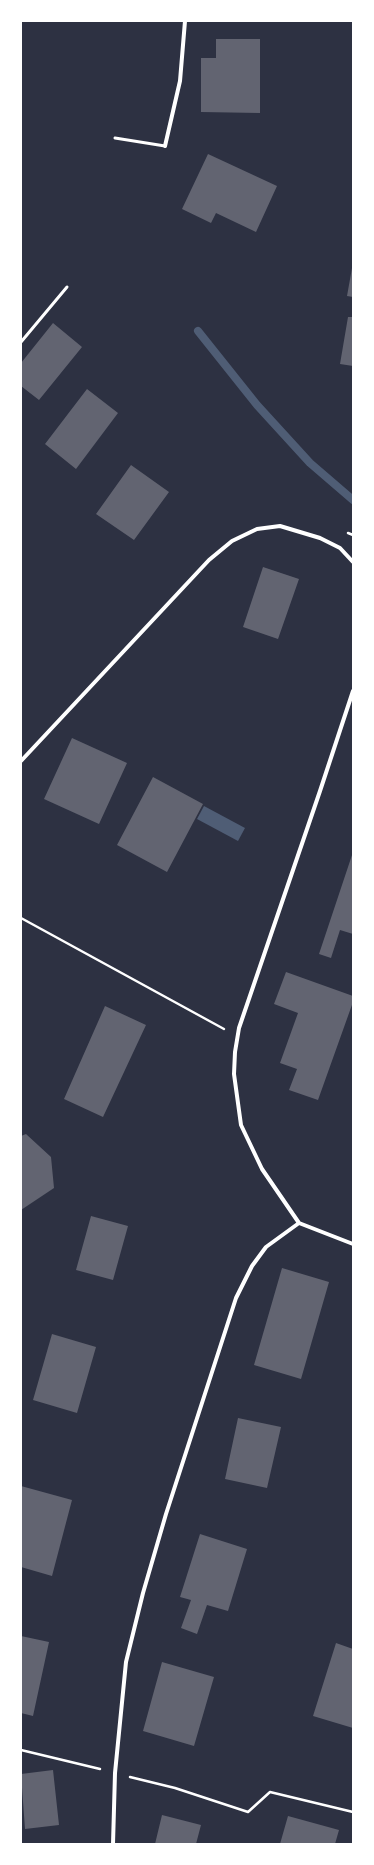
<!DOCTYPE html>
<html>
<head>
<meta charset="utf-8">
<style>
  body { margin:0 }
  #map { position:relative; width:374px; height:1865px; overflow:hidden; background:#2d3142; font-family:Manrope,sans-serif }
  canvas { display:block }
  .frame { position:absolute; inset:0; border:22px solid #fff; pointer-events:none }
</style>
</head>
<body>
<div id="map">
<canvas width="374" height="1865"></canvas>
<div class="frame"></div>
</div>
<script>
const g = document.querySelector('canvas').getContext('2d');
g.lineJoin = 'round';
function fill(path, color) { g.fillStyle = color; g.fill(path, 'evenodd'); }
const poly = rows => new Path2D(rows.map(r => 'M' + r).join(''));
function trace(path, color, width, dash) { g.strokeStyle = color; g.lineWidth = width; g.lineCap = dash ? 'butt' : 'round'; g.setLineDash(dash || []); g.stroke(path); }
fill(poly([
  [204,806,245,828,238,841,197,819]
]), '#4f5d75');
trace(poly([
  [198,331,257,405,310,463,353,500]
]), '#4f5d75', 8);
fill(poly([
  [216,39,260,39,260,113,201,112,201,58,216,58],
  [208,154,277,186,256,232,216,213,211,223,182,209],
  [352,268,353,268,353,297,347,296],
  [348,317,353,317,353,366,340,364],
  [53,323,82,347,39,400,21,386,21,363],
  [87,389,118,413,76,469,45,444],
  [131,465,169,492,134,540,96,514],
  [263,567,299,579,278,639,243,627],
  [72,738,127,763,99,824,44,799],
  [153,777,203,804,167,872,117,845],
  [353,852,353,934,340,930,331,958,319,954],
  [286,972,353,996,353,1002,318,1100,289,1090,297,1069,280,1063,298,1013,274,1004],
  [105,1006,146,1025,103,1117,64,1099],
  [26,1134,51,1157,54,1188,21,1210,21,1136],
  [91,1216,128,1226,113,1280,76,1270],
  [282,1268,329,1282,301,1379,254,1365],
  [52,1334,96,1347,77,1413,33,1400],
  [238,1418,281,1427,267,1488,225,1479],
  [21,1486,72,1500,52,1576,21,1567],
  [200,1534,247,1549,228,1611,207,1605,197,1634,181,1628,191,1600,180,1597],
  [21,1636,49,1642,33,1716,21,1713],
  [336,1643,353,1649,353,1728,313,1716],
  [162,1662,214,1677,194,1746,143,1731],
  [53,1770,59,1825,25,1829,21,1774],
  [162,1815,201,1825,196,1844,155,1844],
  [288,1816,339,1830,335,1844,280,1844]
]), '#626471');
trace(poly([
  [348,533,353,535],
  [21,918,224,1029],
  [21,1750,100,1769],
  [130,1777,175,1788,248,1812,270,1792,353,1812]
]), '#fff', 2.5);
trace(poly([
  [115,138,165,146],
  [21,342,67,287]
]), '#fff', 3);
trace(poly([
  [165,146,180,81,185,21],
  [353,691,320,791,239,1028,235,1052,234,1074,241,1125,262,1169,299,1223,353,1244],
  [21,761,209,560,232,541,257,529,280,526,320,538,340,548,353,562],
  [113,1844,115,1773,126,1662,143,1593,166,1514,236,1298,252,1266,266,1247,299,1223]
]), '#fff', 4);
</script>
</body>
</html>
